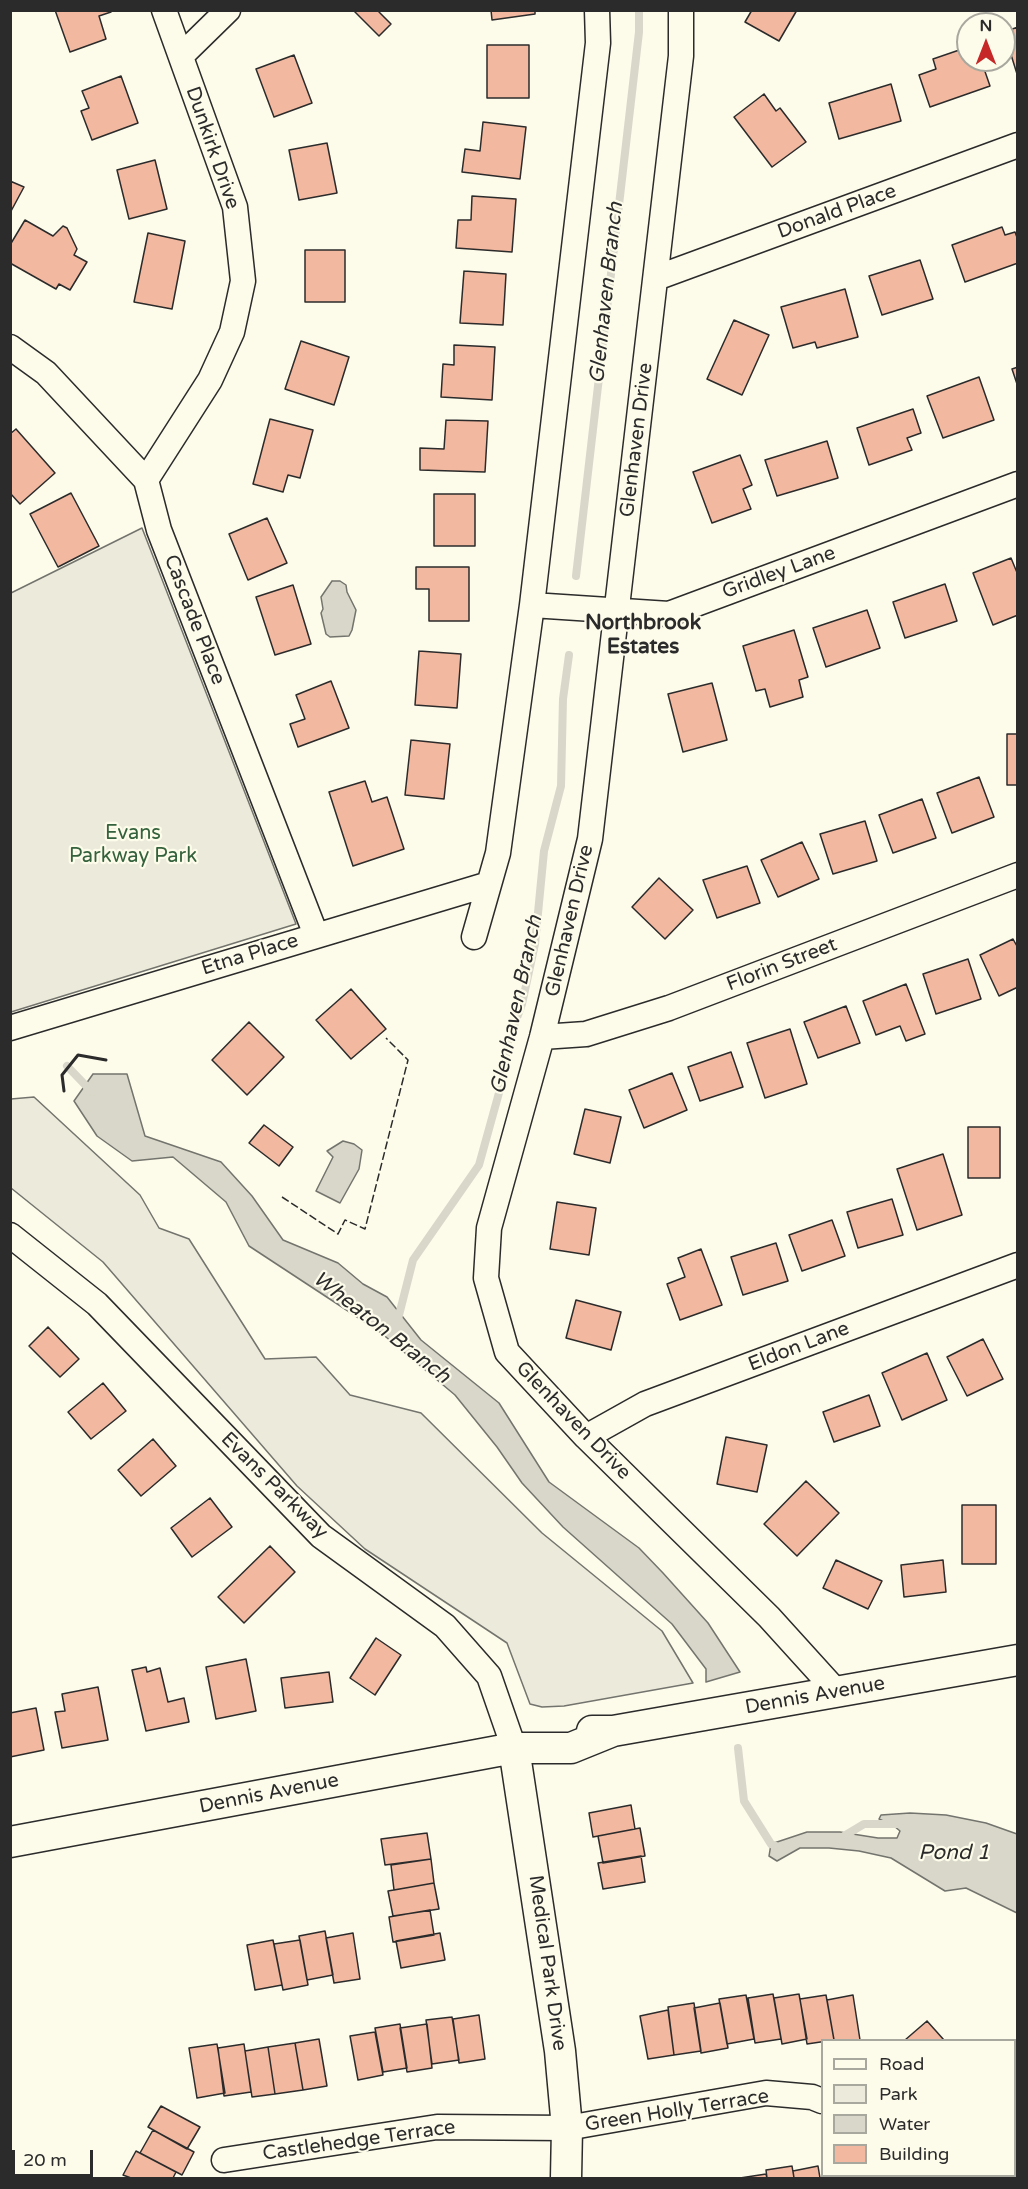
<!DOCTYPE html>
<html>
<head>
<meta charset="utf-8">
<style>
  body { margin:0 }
  #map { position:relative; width:1028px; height:2189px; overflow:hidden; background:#fdfbea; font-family:"Varela Round",sans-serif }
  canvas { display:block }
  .frame { position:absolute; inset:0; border:12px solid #2b2b2b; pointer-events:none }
  .legend { position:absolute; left:821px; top:2039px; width:195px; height:138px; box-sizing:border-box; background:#fdfbea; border:2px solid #a9a89e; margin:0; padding:8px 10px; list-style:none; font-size:18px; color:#2b2b2b }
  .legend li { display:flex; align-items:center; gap:12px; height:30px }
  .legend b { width:30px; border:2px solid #a9a89e }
  .north { position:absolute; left:956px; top:12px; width:60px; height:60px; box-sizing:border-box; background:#fdfbea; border:2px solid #a9a89e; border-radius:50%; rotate:0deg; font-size:16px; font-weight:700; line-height:24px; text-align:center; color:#2b2b2b }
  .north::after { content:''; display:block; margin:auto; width:21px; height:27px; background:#c62828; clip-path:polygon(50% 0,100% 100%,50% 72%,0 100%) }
  .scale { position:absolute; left:12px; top:2150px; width:81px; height:27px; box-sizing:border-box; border:3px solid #2b2b2b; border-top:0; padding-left:8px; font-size:18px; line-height:21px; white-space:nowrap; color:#2b2b2b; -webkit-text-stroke:4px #fdfbea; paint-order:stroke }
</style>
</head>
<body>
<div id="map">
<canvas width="1028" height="2189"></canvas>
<div class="frame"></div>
<ul class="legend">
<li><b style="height:8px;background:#fdfbea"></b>Road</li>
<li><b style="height:16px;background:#ecebdb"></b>Park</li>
<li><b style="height:16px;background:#d8d7c9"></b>Water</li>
<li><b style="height:16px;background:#f2b8a0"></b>Building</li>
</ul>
<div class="north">N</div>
<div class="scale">20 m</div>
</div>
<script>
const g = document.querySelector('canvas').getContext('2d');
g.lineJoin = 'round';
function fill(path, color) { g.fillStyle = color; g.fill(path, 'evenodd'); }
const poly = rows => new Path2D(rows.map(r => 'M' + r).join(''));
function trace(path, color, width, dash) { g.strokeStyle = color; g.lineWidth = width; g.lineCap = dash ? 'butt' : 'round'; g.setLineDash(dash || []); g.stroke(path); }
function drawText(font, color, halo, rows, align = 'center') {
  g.font = font + ' "Varela Round",sans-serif'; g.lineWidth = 4.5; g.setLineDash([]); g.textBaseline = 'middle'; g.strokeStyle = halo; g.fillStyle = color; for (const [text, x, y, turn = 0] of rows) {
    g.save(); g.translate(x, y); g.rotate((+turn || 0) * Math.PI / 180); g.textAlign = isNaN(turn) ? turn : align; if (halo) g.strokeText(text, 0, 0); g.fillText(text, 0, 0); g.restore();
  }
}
const green = poly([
  [142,528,296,924,11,1012,11,593,142,528],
  [34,1097,140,1195,159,1228,189,1239,265,1359,316,1357,350,1395,421,1413,542,1533,662,1631,693,1683,564,1706,542,1707,530,1704,507,1643,365,1549,297,1486,103,1262,11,1188,11,1099,34,1097]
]);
fill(green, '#ecebdb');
trace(green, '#74746e', 1.5);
const water = poly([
  [332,581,340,581,346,585,347,592,356,610,352,630,349,636,330,637,326,634,321,613,323,609,321,597,332,581],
  [93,1074,127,1074,145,1136,221,1162,252,1196,283,1240,338,1263,363,1284,387,1297,421,1340,499,1403,549,1482,639,1548,663,1573,708,1623,740,1672,706,1682,706,1669,672,1624,563,1527,522,1483,497,1447,455,1395,380,1332,249,1246,226,1202,173,1157,132,1161,97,1136,74,1101,93,1074],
  [343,1141,354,1144,362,1150,359,1169,340,1203,316,1191,333,1157,327,1151,343,1141],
  [910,1813,946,1815,986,1823,1017,1834,1017,1913,966,1888,945,1891,891,1858,859,1851,829,1848,800,1848,777,1861,769,1856,771,1844,807,1832,840,1832,878,1838,897,1838,900,1831,894,1826,879,1819,881,1815,910,1813]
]);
fill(water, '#d8d7c9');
trace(water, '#74746e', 1.5);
trace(poly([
  [576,576,639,32,639,10],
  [67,1066,92,1092],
  [397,1323,413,1260,479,1165,502,1082,508,1042,522,1004,535,944,544,851,561,786,563,699,569,655],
  [738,1748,744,1801,771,1844,780,1848],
  [839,1839,864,1824,900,1824]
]), '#d8d7c9', 8);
const building = poly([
  [55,10,110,10,111,12,99,16,106,39,70,52,55,10],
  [353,10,380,10,379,12,391,24,379,36,353,10],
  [491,10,535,10,535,14,492,20,491,10],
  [752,10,797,10,779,41,745,22,752,10],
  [1018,27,1018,74,1017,74,1004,32,1018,27],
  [487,45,529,45,529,98,487,98,487,45],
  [968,47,968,60,981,60,990,86,930,107,919,75,936,69,933,59,968,47],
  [294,55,312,103,274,117,256,69,294,55],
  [121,76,138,123,92,140,81,111,89,108,82,91,121,76],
  [891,84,901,121,839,139,829,103,891,84],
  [764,94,776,111,780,108,806,142,772,167,734,117,764,94],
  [483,122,526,127,520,179,462,172,465,149,480,151,483,122],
  [327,143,337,193,299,200,289,150,327,143],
  [155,160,167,209,129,219,117,170,155,160],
  [10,181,24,187,10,213,10,181],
  [472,196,516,199,512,252,456,248,458,220,471,220,472,196],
  [25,220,53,236,63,226,67,228,77,249,74,255,87,262,70,290,59,284,56,289,10,263,10,245,25,220],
  [1002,227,1005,235,1015,232,1018,240,1018,263,965,282,952,245,1002,227],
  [148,233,185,241,172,309,134,302,148,233],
  [305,250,345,250,345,302,305,302,305,250],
  [920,260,933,299,882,315,869,276,920,260],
  [464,271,506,274,503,325,460,323,464,271],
  [845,289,858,337,817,348,815,342,793,348,781,307,845,289],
  [734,320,769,335,742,395,707,379,734,320],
  [301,341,349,357,334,405,285,389,301,341],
  [454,345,495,347,492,400,441,397,443,364,454,365,454,345],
  [1018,367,1018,387,1012,369,1018,367],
  [979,377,994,420,943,438,927,396,979,377],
  [913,409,921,433,907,438,912,450,869,465,857,428,913,409],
  [270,419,313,430,300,478,288,475,283,492,253,484,270,419],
  [446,420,488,421,485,472,420,470,420,448,444,449,446,420],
  [16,429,55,473,20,504,10,493,10,434,16,429],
  [827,441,838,478,777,496,765,460,827,441],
  [740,455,752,485,743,489,751,509,712,523,693,472,740,455],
  [71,493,99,546,58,567,30,514,71,493],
  [434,494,475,494,475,546,434,546,434,494],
  [267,518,287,563,248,580,229,534,267,518],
  [1011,558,1018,575,1018,615,993,625,973,573,1011,558],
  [416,567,469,567,469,621,429,621,429,589,416,589,416,567],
  [945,584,957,621,905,638,893,602,945,584],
  [293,585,311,644,275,655,256,597,293,585],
  [867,610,880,648,826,667,813,628,867,610],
  [794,630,808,677,799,680,803,697,770,707,765,689,756,691,743,646,794,630],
  [419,651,461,654,457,708,415,705,419,651],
  [331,681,349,728,298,747,290,724,305,719,296,695,331,681],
  [712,683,727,740,683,752,668,694,712,683],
  [1007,734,1018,734,1018,785,1007,785,1007,734],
  [411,740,450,744,444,799,405,795,411,740],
  [979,777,994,817,952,833,937,793,979,777],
  [365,781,372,802,387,797,404,849,353,866,329,792,365,781],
  [922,799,936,838,893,853,879,815,922,799],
  [865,821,877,861,833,874,820,834,865,821],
  [802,842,819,879,778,897,761,860,802,842],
  [747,866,760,903,717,918,703,880,747,866],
  [659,878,693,910,665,939,632,907,659,878],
  [1013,939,1018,948,1018,987,999,996,980,955,1013,939],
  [968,959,981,999,936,1014,923,974,968,959],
  [906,984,925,1034,906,1041,900,1026,876,1035,863,1001,906,984],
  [351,989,386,1029,351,1059,316,1020,351,989],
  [846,1006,860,1043,818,1058,804,1022,846,1006],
  [249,1022,284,1057,247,1095,212,1060,249,1022],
  [790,1029,807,1084,765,1098,747,1043,790,1029],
  [731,1052,743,1087,700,1101,688,1067,731,1052],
  [672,1073,687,1110,644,1128,629,1090,672,1073],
  [585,1109,621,1117,610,1163,574,1154,585,1109],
  [264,1125,293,1147,279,1166,249,1143,264,1125],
  [968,1127,1000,1127,1000,1178,968,1178,968,1127],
  [943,1154,962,1215,917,1230,897,1169,943,1154],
  [892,1199,903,1235,858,1248,847,1212,892,1199],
  [557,1202,596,1208,589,1255,550,1249,557,1202],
  [832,1220,845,1256,802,1271,789,1235,832,1220],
  [776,1243,788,1281,743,1295,731,1257,776,1243],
  [701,1249,722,1305,680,1320,667,1284,685,1277,678,1258,701,1249],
  [576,1300,621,1312,611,1350,566,1338,576,1300],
  [48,1327,79,1359,60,1377,29,1346,48,1327],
  [983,1339,1003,1379,967,1396,947,1357,983,1339],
  [927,1353,947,1400,902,1420,882,1373,927,1353],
  [103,1383,126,1411,91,1439,68,1412,103,1383],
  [869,1395,880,1426,834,1442,823,1412,869,1395],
  [726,1437,767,1445,757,1492,717,1484,726,1437],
  [153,1439,176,1466,141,1496,118,1470,153,1439],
  [806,1481,839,1513,797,1556,764,1524,806,1481],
  [210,1498,232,1527,192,1557,171,1528,210,1498],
  [962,1505,996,1505,996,1564,962,1564,962,1505],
  [270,1546,295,1572,244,1623,218,1597,270,1546],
  [836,1560,882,1581,868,1609,823,1588,836,1560],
  [943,1560,946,1592,904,1597,901,1565,943,1560],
  [376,1638,401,1655,375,1695,350,1678,376,1638],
  [246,1659,256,1711,216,1719,206,1667,246,1659],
  [146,1667,147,1672,160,1668,168,1702,184,1698,189,1722,146,1731,132,1670,146,1667],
  [329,1672,333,1702,285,1708,281,1678,329,1672],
  [98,1687,108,1740,62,1748,55,1712,65,1711,62,1694,98,1687],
  [36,1708,44,1750,10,1757,10,1713,36,1708],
  [631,1805,635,1829,593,1837,589,1813,631,1805],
  [640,1828,645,1856,603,1863,598,1836,640,1828],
  [427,1833,431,1859,385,1865,381,1839,427,1833],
  [641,1856,645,1882,603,1889,598,1863,641,1856],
  [431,1859,434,1883,394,1890,391,1865,431,1859],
  [434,1883,439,1909,393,1916,388,1891,434,1883],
  [430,1910,434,1935,393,1942,389,1917,430,1910],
  [325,1931,333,1975,307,1980,299,1936,325,1931],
  [353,1933,360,1979,334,1983,326,1938,353,1933],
  [440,1933,445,1960,401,1968,396,1941,440,1933],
  [273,1940,282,1985,255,1990,247,1945,273,1940],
  [300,1940,308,1985,283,1990,274,1944,300,1940],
  [773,1994,781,2039,755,2043,748,1998,773,1994],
  [799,1994,807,2039,782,2044,774,1998,799,1994],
  [746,1995,754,2039,727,2044,719,1999,746,1995],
  [826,1995,834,2040,807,2044,800,1999,826,1995],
  [853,1995,860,2040,834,2040,827,2000,853,1995],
  [694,2003,701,2051,674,2055,668,2007,694,2003],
  [720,2003,728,2048,701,2053,694,2008,720,2003],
  [668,2010,674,2055,648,2059,640,2016,668,2010],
  [479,2015,485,2059,459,2063,453,2019,479,2015],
  [452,2017,459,2060,432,2064,426,2020,452,2017],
  [927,2021,944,2040,905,2040,927,2021],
  [400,2024,407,2068,383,2072,375,2028,400,2024],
  [427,2024,432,2068,407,2072,400,2028,427,2024],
  [375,2032,383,2075,358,2080,350,2036,375,2032],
  [319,2039,327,2086,303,2090,295,2043,319,2039],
  [295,2043,303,2090,275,2094,268,2047,295,2043],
  [217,2044,225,2093,197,2098,189,2048,217,2044],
  [244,2044,251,2092,224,2096,218,2048,244,2044],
  [268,2047,275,2094,252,2097,245,2051,268,2047],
  [161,2106,200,2127,187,2149,148,2127,161,2106],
  [1018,2117,1018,2153,1014,2155,1014,2120,1018,2117],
  [153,2130,194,2152,182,2175,140,2153,153,2130],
  [136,2151,176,2172,173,2178,131,2178,123,2175,136,2151],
  [1018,2153,1018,2178,1015,2178,1012,2176,1014,2176,1014,2155,1018,2153],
  [792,2166,794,2178,767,2178,766,2170,792,2166],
  [818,2166,820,2178,794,2178,793,2171,818,2166],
  [766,2174,767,2178,740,2178,766,2174]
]);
fill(building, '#f2b8a0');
trace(building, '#2b2b2b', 1.5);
const minor = poly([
  [681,10,681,56,590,839,542,1037,489,1228,486,1278,507,1352,586,1437,769,1617,837,1692],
  [181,56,228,10],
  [656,278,1018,145],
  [10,347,46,373,146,480,159,530,316,935],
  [146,480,210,380,232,332,243,281,235,207,164,10],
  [532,605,669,614,1018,484],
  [474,937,498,853,532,605,598,43,597,10],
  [10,1028,489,884],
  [542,1037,586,1034,669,1008,1018,875],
  [10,1235,97,1304,321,1536,445,1626,489,1676,514,1748],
  [586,1437,645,1404,1018,1265],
  [224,2160,437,2127,567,2128,766,2093,812,2097,822,2101],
  [930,2176,933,2178]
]);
const tertiary = poly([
  [592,1731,613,1731,1018,1660],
  [514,1748,560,2051,567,2128,566,2178],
  [10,1842,514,1748,571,1748,613,1731]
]);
trace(minor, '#2b2b2b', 27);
trace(tertiary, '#2b2b2b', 33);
trace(minor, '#fdfbea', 24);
trace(tertiary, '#fdfbea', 30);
trace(poly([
  [282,1197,338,1234,345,1220,365,1229,408,1060,386,1038]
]), '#2b2b2b', 1.5, [8, 3]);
trace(poly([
  [64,1091,62,1075,78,1055,106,1060]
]), '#2b2b2b', 3);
drawText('20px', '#2b2b2b', '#fdfbea', [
  ["Dunkirk Drive",212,148,71],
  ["Donald Place",837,212,-20],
  ["Glenhaven Drive",637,440,-83],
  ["Gridley Lane",779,573,-20],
  ["Cascade Place",194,620,69],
  ["Glenhaven Drive",570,921,-77],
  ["Etna Place",250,955,-17],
  ["Florin Street",782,965,-21],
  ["Eldon Lane",799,1347,-21],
  ["Glenhaven Drive",573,1421,46],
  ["Evans Parkway",274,1486,45],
  ["Dennis Avenue",815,1696,-10],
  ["Dennis Avenue",269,1794,-11],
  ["Medical Park Drive",547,1963,82],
  ["Green Holly Terrace",677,2111,-9],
  ["Castlehedge Terrace",359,2141,-8]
]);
drawText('20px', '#34623c', '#fdfbea', [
  ["Evans",133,834],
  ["Parkway Park",133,857]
]);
drawText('italic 21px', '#2b2b2b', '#fdfbea', [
  ["Glenhaven Branch",607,293,-84],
  ["Glenhaven Branch",517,1005,-78],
  ["Wheaton Branch",381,1328,38],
  ["Pond 1",954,1853]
]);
drawText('bold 21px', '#2b2b2b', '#fdfbea', [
  ["Northbrook",643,623],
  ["Estates",643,647]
]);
</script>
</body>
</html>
